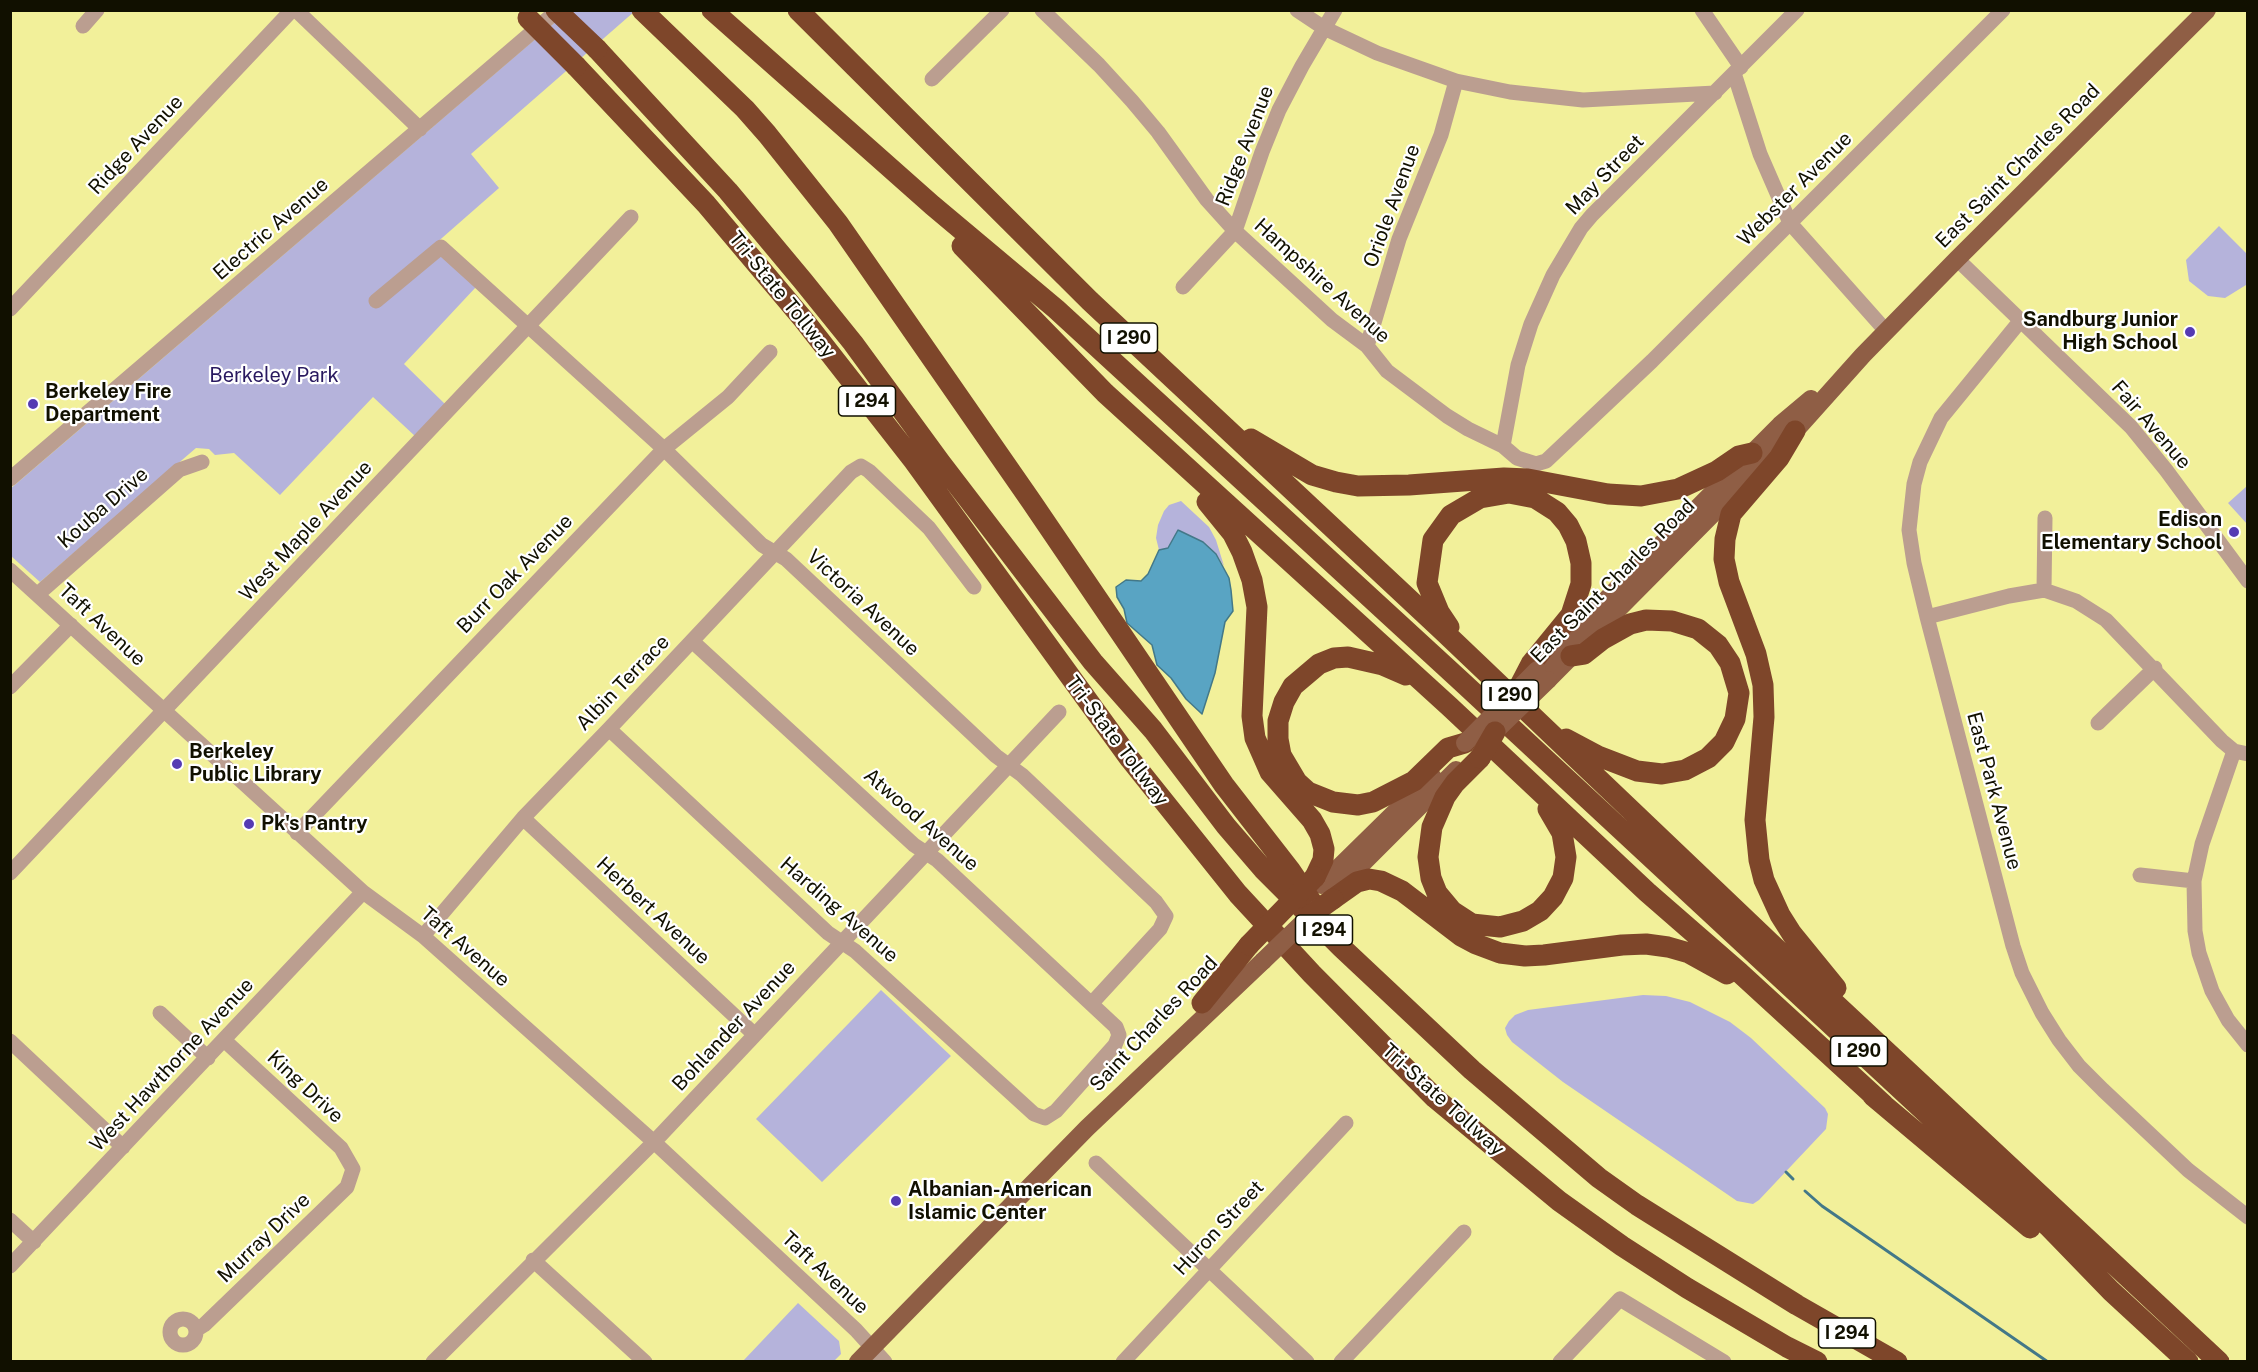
<!DOCTYPE html>
<html>
<head>
<meta charset="utf-8">
<style>
  body { margin:0 }
  #map { position:relative; width:2258px; height:1372px; overflow:hidden; background:#f2f09a; font-family:"Public Sans",sans-serif }
  canvas { display:block }
  .frame { position:absolute; inset:0; border:12px solid #111000; pointer-events:none }
</style>
</head>
<body>
<div id="map">
<canvas width="2258" height="1372"></canvas>
<div class="frame"></div>
</div>
<script>
const g = document.querySelector('canvas').getContext('2d');
g.lineJoin = 'round';
function fill(path, color) { g.fillStyle = color; g.fill(path, 'evenodd'); }
const poly = rows => new Path2D(rows.map(r => 'M' + r).join(''));
function trace(path, color, width, dash) { g.strokeStyle = color; g.lineWidth = width; g.lineCap = dash ? 'butt' : 'round'; g.setLineDash(dash || []); g.stroke(path); }
function drawText(font, color, halo, rows, align = 'center') {
  g.font = font + ' "Public Sans",sans-serif'; g.lineWidth = 4.5; g.setLineDash([]); g.textBaseline = 'middle'; g.strokeStyle = halo; g.fillStyle = color; for (const [text, x, y, turn = 0] of rows) {
    g.save(); g.translate(x, y); g.rotate((+turn || 0) * Math.PI / 180); g.textAlign = isNaN(turn) ? turn : align; if (halo) g.strokeText(text, 0, 0); g.fillText(text, 0, 0); g.restore();
  }
}
fill(poly([
  [568,11,635,11,471,154,499,188,434,245,476,287,404,364,446,405,416,437,373,397,280,495,234,453,215,455,209,449,196,448,40,582,11,556,10,489],
  [2219,226,2247,254,2246,285,2225,298,2208,296,2189,281,2186,260],
  [2247,486,2247,524,2228,503],
  [1181,501,1209,527,1216,540,1224,566,1216,554,1203,542,1173,541,1168,548,1159,550,1156,538,1158,525,1164,511,1169,505],
  [881,990,951,1056,822,1182,756,1119],
  [1643,995,1666,996,1690,1002,1730,1022,1751,1038,1825,1108,1828,1114,1826,1129,1759,1200,1753,1204,1737,1201,1563,1082,1512,1042,1507,1035,1505,1028,1509,1021,1515,1015,1528,1010],
  [798,1303,839,1341,841,1354,834,1361,743,1361]
]), '#b5b3db');
const water = poly([
  [1178,530,1203,542,1216,554,1229,578,1231,590,1233,611,1225,622,1215,673,1202,714,1186,699,1171,678,1157,665,1152,645,1127,623,1124,609,1117,597,1116,587,1126,580,1141,581,1148,574,1159,550,1168,548,1178,530]
]);
fill(water, '#59a4c3');
trace(water, '#437888', 1.5);
trace(poly([
  [1786,1172,1793,1179],
  [1805,1191,1822,1206,2048,1362]
]), '#437888', 3);
trace(poly([
  [296,10,420,129],
  [1042,10,1099,65,1132,101,1158,132,1207,200,1235,231,1332,320,1367,346,1387,371,1447,416,1468,429,1503,446,1517,458,1536,464,1546,461,1652,361,2003,10],
  [1297,10,1324,28,1377,53,1456,81,1510,92,1583,100,1715,93],
  [1702,10,1741,67],
  [83,26,97,10],
  [1734,73,1760,154,1790,223,1886,331],
  [932,79,1002,10],
  [1957,259,2131,427,2166,470,2248,581],
  [1183,287,1235,231,1262,152,1279,110,1302,66,1335,10],
  [376,301,441,247,664,449,762,545,786,559,996,756,1022,775,1156,902,1166,916,1160,929,1092,1003],
  [10,309,292,10],
  [2021,320,1941,418,1920,462,1914,484,1909,530,1914,563,1927,617,2013,946,2022,973,2042,1013,2059,1040,2079,1066,2103,1090,2188,1170,2248,1217],
  [1367,346,1399,239,1441,135,1456,81],
  [1503,446,1518,365,1531,324,1553,275,1581,228,1592,215,1797,10],
  [10,479,558,10],
  [10,570,363,892,423,936,654,1142,856,1330,885,1362],
  [2044,590,2045,518],
  [38,594,179,470,202,462],
  [1927,617,2009,596,2044,590,2076,601,2106,620,2222,741,2234,751,2248,754],
  [10,687,71,625],
  [2098,723,2155,668],
  [609,729,828,933,855,951,1034,1114,1045,1118,1056,1111,1115,1045,1119,1035,1116,1027,937,860,914,845,692,641],
  [2234,751,2202,844,2194,881,2195,931,2199,953,2212,991,2228,1020,2248,1045],
  [523,818,755,1035],
  [297,833,664,449,728,397,770,352],
  [10,873,631,217],
  [2140,875,2194,881],
  [423,936,523,818,609,729,851,472,861,466,869,471,929,528,974,587],
  [160,1013,208,1058],
  [10,1041,123,1147],
  [1096,1163,1307,1362],
  [10,1220,34,1242],
  [533,1260,645,1362],
  [10,1266,363,892],
  '170 1332a13 13 0 1 1 26 0a13 13 0 1 1-26 0Z',
  [196,1330,204,1325,347,1187,353,1169,341,1148,224,1040],
  [433,1362,654,1142,1059,712],
  [1123,1362,1346,1123],
  [1341,1362,1464,1232],
  [1560,1362,1620,1299,1724,1362]
]), '#bb9e90', 15);
trace(poly([
  [1538,668,1780,425,1811,399],
  [1548,680,1795,431,1863,355,1957,259,2207,10],
  [1321,885,1432,776],
  [1336,890,1456,770],
  [858,1362,1087,1128,1263,961]
]), '#8f5e45', 18);
trace(poly([
  [642,10,745,109,767,134,838,223,1031,501,1224,785,1290,870,1313,904],
  [712,10,932,205,1056,309,1461,681,2048,1226,2111,1291,2188,1362],
  [798,10,1090,301,1443,631,1780,952,2219,1362],
  [597,49,728,191,803,281,853,343,940,462,1093,662,1153,730,1226,826,1263,869,1341,947,1472,1070,1599,1178,1637,1205,1797,1305,1897,1362],
  [576,66,706,204,803,319,914,461,1130,759,1238,894,1312,974,1435,1098,1559,1201,1622,1246,1687,1288,1787,1347,1817,1362],
  [962,246,1105,393,1450,707,1647,892,1740,973,1884,1105],
  [1795,431,1779,458,1731,514,1725,539,1724,559,1729,582,1756,654,1763,685,1764,717,1755,820,1759,860,1764,880,1780,915,1792,934,1836,988],
  [1251,439,1312,475,1336,482,1358,486,1409,485,1504,478,1528,479,1608,494,1641,496,1678,489,1717,471,1739,456,1752,453],
  [1207,502,1233,534,1242,552,1252,580,1257,607,1252,716,1255,738,1270,772,1312,820,1320,834,1324,849,1323,860,1315,877],
  [1449,627,1439,612,1427,583,1433,540,1451,515,1480,498,1509,493,1535,498,1557,512,1568,525,1576,541,1581,563,1581,584,1571,615,1531,664,1518,689],
  [1406,675,1383,665,1348,657,1334,658,1319,664,1293,686,1284,702,1278,721,1278,739,1281,755,1297,782,1308,792,1333,802,1358,805,1373,802,1414,781,1448,748,1465,743],
  [1566,739,1598,756,1637,771,1662,774,1685,770,1708,758,1724,742,1735,719,1739,693,1730,663,1718,645,1698,629,1672,621,1646,620,1630,624,1603,639,1584,654,1571,656],
  [1480,758,1455,783,1445,797,1432,827,1428,857,1431,878,1437,893,1452,911,1472,924,1500,927,1523,921,1540,911,1553,897,1563,878,1566,857,1562,833,1548,809],
  [1333,899,1357,882,1369,879,1381,881,1402,891,1461,936,1476,944,1500,953,1525,956,1544,955,1622,945,1646,944,1668,947,1689,953,1727,974],
  [1202,1003,1249,945],
  [1873,1096,2030,1228]
]), '#7e462a', 21);
trace(poly([
  [1484,742,1548,680],
  [1465,743,1537,670],
  [1263,961,1318,908]
]), '#8f5e45', 18);
trace(poly([
  [556,10,597,49],
  [528,18,576,66],
  [1480,758,1495,732],
  [1308,917,1333,899],
  [1249,945,1315,877]
]), '#7e462a', 21);
for (const [x, y, r, color] of [
  [2190,332,6,"#553bb3"],
  [33,404,6,"#553bb3"],
  [2234,532,6,"#553bb3"],
  [177,764,6,"#553bb3"],
  [249,824,6,"#553bb3"],
  [896,1201,6,"#553bb3"]
]) { const dot = new Path2D(); dot.arc(x, y, r, 0, 2 * Math.PI); g.fillStyle = color; g.fill(dot); trace(dot, '#fff', 2); }
for (const [x, y, w] of [
  [1129,338,57],
  [867,401,57],
  [1510,695,57],
  [1324,930,57],
  [1859,1051,57],
  [1847,1333,57]
]) { const box = new Path2D(); box.roundRect(x - w / 2, y - 15, w, 30, 4.5); g.fillStyle = '#fff'; g.fill(box); trace(box, '#111000', 1.5); }
drawText('bold 18px', '#111000', null, [
  ["I 290",1129,338],
  ["I 294",867,401],
  ["I 290",1510,695],
  ["I 294",1324,930],
  ["I 290",1859,1051],
  ["I 294",1847,1333]
]);
drawText('20px', '#111000', '#fff', [
  ["Ridge Avenue",136,145,-47],
  ["Ridge Avenue",1245,146,-69],
  ["East Saint Charles Road",2018,166,-45],
  ["May Street",1605,175,-46],
  ["Webster Avenue",1795,189,-45],
  ["Oriole Avenue",1392,206,-70],
  ["Electric Avenue",271,229,-41],
  ["Hampshire Avenue",1322,281,42],
  ["Tri-State Tollway",782,295,51],
  ["Fair Avenue",2151,425,49],
  ["Kouba Drive",103,508,-41],
  ["West Maple Avenue",306,531,-47],
  ["Burr Oak Avenue",515,574,-46],
  ["East Saint Charles Road",1613,581,-45],
  ["Victoria Avenue",863,603,43],
  ["Taft Avenue",102,625,43],
  ["Albin Terrace",623,683,-46],
  ["Tri-State Tollway",1117,741,53],
  ["East Park Avenue",1994,791,75],
  ["Atwood Avenue",921,820,41],
  ["Harding Avenue",839,910,41],
  ["Herbert Avenue",653,911,43],
  ["Taft Avenue",465,947,41],
  ["Saint Charles Road",1154,1024,-47],
  ["Bohlander Avenue",734,1026,-47],
  ["West Hawthorne Avenue",172,1065,-47],
  ["King Drive",305,1087,43],
  ["Tri-State Tollway",1443,1100,42],
  ["Huron Street",1219,1228,-47],
  ["Murray Drive",264,1238,-44],
  ["Taft Avenue",825,1273,43]
]);
drawText('bold 20px', '#111000', '#fff', [
  ["Sandburg Junior",2178,320,"right"],
  ["High School",2178,343,"right"],
  ["Berkeley Fire",45,392],
  ["Department",45,415],
  ["Edison",2222,520,"right"],
  ["Elementary School",2222,543,"right"],
  ["Berkeley",189,752],
  ["Public Library",189,775],
  ["Pk's Pantry",261,824],
  ["Albanian-American",908,1190],
  ["Islamic Center",908,1213]
], 'left');
drawText('20px', '#29195f', '#fff', [
  ["Berkeley Park",274,376]
]);
</script>
</body>
</html>
